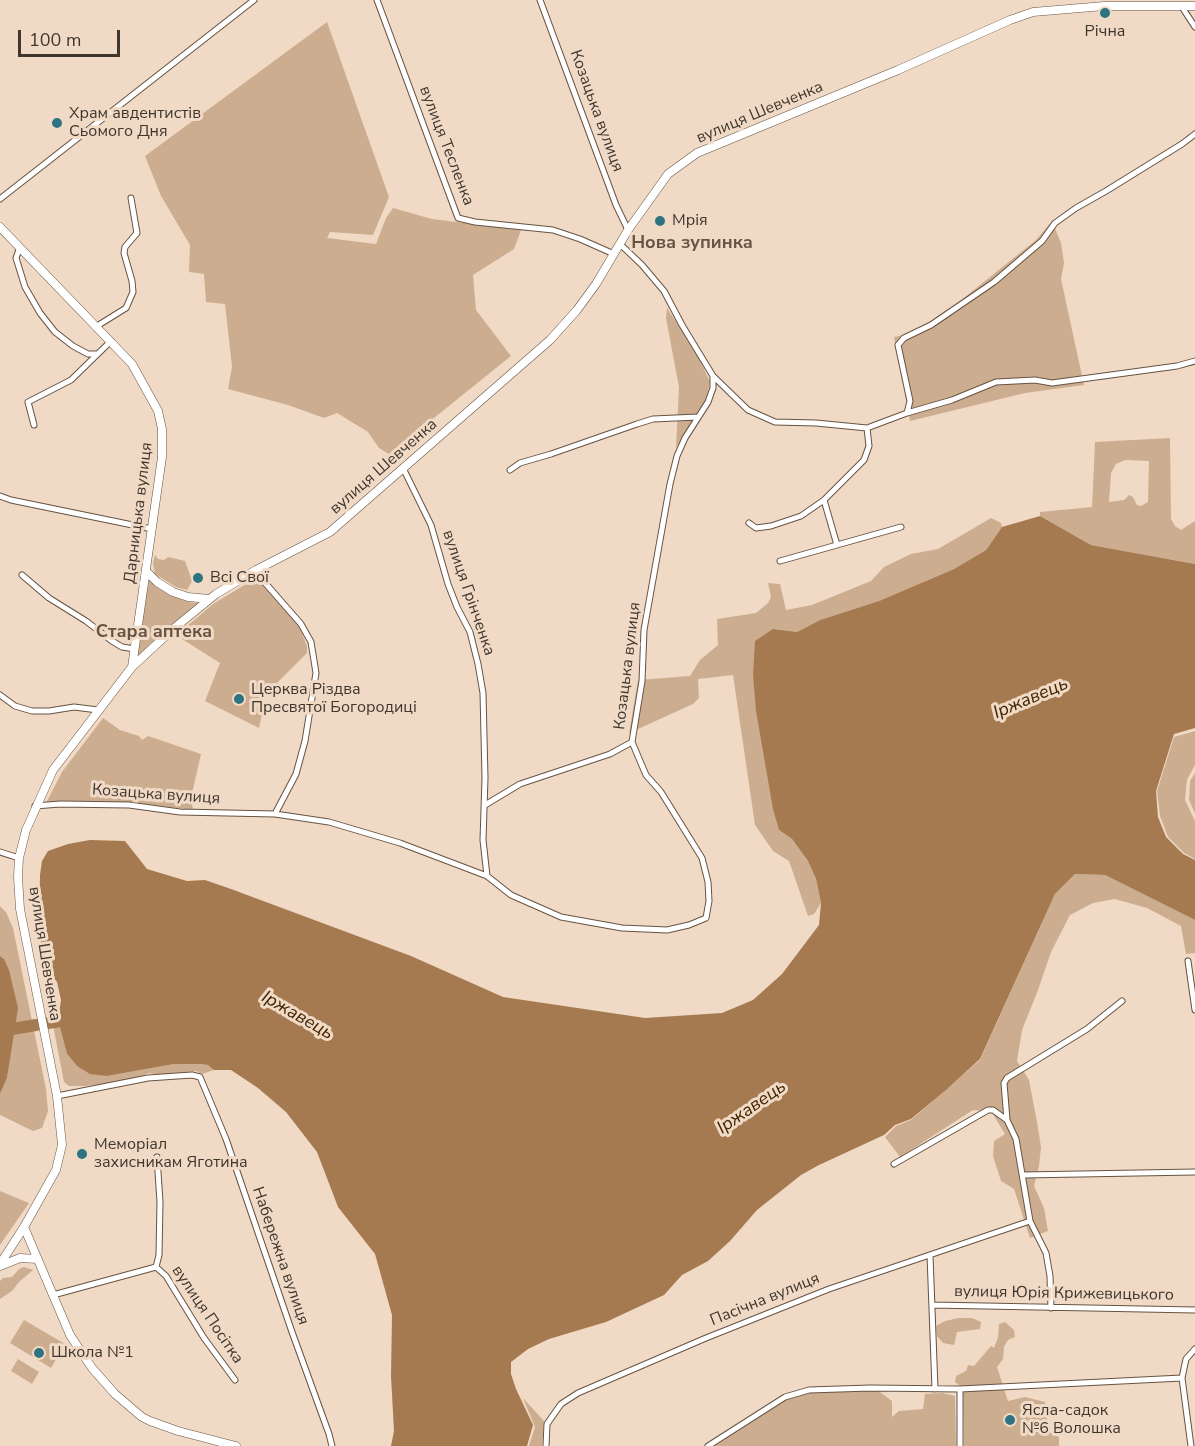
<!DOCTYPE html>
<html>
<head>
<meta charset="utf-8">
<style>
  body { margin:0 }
  #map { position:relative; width:1195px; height:1446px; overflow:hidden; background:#f0dac5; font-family:"Nunito Sans",sans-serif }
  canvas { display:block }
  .scale { position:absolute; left:18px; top:30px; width:102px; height:27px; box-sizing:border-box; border:3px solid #3f362e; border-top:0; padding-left:8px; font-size:18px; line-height:21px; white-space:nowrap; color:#3f362e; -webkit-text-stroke:4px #f0dac5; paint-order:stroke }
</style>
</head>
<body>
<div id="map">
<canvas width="1195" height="1446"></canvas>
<div class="scale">100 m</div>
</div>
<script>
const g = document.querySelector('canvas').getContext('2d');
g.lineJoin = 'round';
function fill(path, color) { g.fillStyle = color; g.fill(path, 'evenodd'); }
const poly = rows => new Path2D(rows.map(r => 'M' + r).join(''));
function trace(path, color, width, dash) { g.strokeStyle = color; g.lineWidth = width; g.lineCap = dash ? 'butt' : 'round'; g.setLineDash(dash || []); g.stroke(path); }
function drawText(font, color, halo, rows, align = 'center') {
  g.font = font + ' "Nunito Sans",sans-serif'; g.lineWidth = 6; g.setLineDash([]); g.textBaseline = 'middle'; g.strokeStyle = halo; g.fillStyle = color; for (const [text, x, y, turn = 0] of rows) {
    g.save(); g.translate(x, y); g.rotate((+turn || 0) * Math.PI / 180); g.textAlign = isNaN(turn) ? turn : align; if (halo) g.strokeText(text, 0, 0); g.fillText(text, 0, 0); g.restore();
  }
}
fill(poly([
  [327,22,389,197,373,235,330,232,327,238,376,244,386,218,393,208,432,219,521,230,514,249,473,275,476,310,511,356,419,430,392,456,379,448,368,432,337,413,324,418,288,405,228,389,232,367,225,304,206,302,204,274,189,272,190,245,161,196,145,156],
  [1052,221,1061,243,1064,263,1061,279,1084,385,1025,393,910,421,894,337,903,335,928,323,960,301,1036,240],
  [667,308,697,354,710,382,705,404,690,424,676,448,679,387,666,318],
  [1170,438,1171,519,1175,526,1181,530,1195,521,1195,564,1091,545,1040,516,1040,512,1092,507,1095,442],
  [1125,460,1149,461,1148,502,1141,506,1137,505,1133,497,1129,495,1124,500,1109,502,1111,473,1116,464],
  [991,518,1001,523,1002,527,986,550,954,569,879,601,820,620,797,632,773,629,779,830,792,839,808,861,816,879,821,903,814,914,808,916,789,861,773,851,755,825,733,675,698,679,699,698,693,704,629,733,638,680,690,676,700,660,718,645,717,619,756,613,768,603,771,597,768,583,780,584,786,610,812,605,871,581,884,567,911,554,938,549],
  [155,555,158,559,164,560,168,557,185,561,192,581,187,590,176,587,155,574,153,563],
  [256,578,299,626,307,646,307,653,266,694,259,728,205,701,220,663,182,639,178,634,213,604],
  [149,581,175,597,188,602,199,603,136,658],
  [103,718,120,730,139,736,142,740,148,736,201,754,191,798,193,810,130,802,46,803,62,772],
  [1195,731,1195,765,1187,780,1185,800,1195,821,1195,859,1184,853,1168,837,1160,816,1157,791,1174,737],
  [1195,773,1195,813,1189,800,1190,781],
  [1075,874,1105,875,1195,920,1195,953,1186,954,1181,926,1147,908,1115,899,1093,903,1070,915,1051,952,1038,990,1022,1030,1017,1061,1029,1080,1037,1122,1041,1147,1039,1166,1034,1186,1044,1208,1048,1231,1030,1238,1014,1189,1001,1181,993,1156,994,1141,1005,1134,991,1111,973,1110,900,1157,885,1137,896,1126,911,1120,980,1060,1055,894],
  [0,906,6,912,13,928,46,1089,48,1111,42,1128,33,1131,0,1115,0,1094,7,1078,11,1047,4,959,0,956],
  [55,1024,59,1024,67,1054,77,1066,107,1076,174,1064,200,1064,208,1065,214,1070,202,1074,196,1071,162,1075,149,1073,136,1078,118,1082,86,1086,69,1086,64,1082,53,1025],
  [0,1191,29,1203,0,1245],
  [24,1267,33,1270,19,1282,12,1291,0,1299,0,1281,3,1278,12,1277,19,1269],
  [959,1318,972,1318,981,1322,980,1329,957,1332,954,1345,943,1343,937,1336,936,1326,945,1321],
  [24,1320,65,1344,51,1368,10,1343],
  [1005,1322,1014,1330,1015,1337,1008,1340,1004,1347,1003,1359,997,1367,1008,1401,1025,1397,1045,1402,1048,1427,1051,1433,1059,1437,1059,1446,964,1446,963,1392,960,1386,955,1382,956,1376,966,1371,968,1365,974,1366,991,1346,994,1348,998,1337,999,1324],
  [18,1359,39,1372,32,1384,11,1371],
  [876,1389,892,1401,892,1417,899,1411,923,1409,925,1394,942,1393,955,1396,956,1446,712,1446,786,1399,814,1391],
  [523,1398,544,1421,542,1446,529,1446,535,1427]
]), '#cdad8f');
fill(poly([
  [1040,516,1091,545,1195,564,1195,728,1174,734,1156,791,1158,817,1166,837,1183,854,1195,860,1195,920,1105,875,1075,874,1055,894,980,1059,946,1090,911,1119,895,1125,884,1135,819,1165,801,1175,757,1210,730,1241,708,1261,682,1275,664,1295,606,1322,549,1339,528,1349,511,1362,511,1374,516,1389,533,1425,527,1446,391,1446,394,1431,391,1376,392,1315,375,1254,338,1207,317,1152,286,1112,258,1088,231,1070,214,1070,208,1065,200,1064,174,1064,107,1076,90,1074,77,1066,67,1054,58,1020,61,1000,57,982,49,972,39,936,40,875,42,861,48,851,68,844,90,840,125,841,147,869,187,881,205,880,231,889,411,956,503,997,645,1018,722,1013,753,1000,782,974,819,925,821,903,816,879,808,861,792,839,779,830,773,809,756,711,753,675,755,641,773,629,797,632,820,620,879,601,954,569,986,550,1002,527],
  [0,956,4,959,9,970,18,1008,7,1078,0,1094]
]), '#a57a50');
trace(poly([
  [48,1023,73,1019],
  [0,1031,36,1025]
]), '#a57a50', 12);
const street = poly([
  [377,0,458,218,475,222,553,230,580,239,614,254],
  [540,0,616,205,628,230],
  [1182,7,1195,27],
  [0,199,254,0],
  [20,247,16,258,25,287,40,313,55,332,73,346,88,354,97,354],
  [97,326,126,308,133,292,132,281,124,253,125,247,137,233,131,198],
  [714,377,748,410,775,422,816,423,867,428],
  [907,413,910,401,898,345,904,338,931,325,994,282,1042,241,1055,223,1076,208,1106,191,1182,144,1195,134],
  [34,425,28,402,71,380,111,341],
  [403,468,431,525,448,584,457,607,470,632,478,664,483,693,485,778,483,840,487,876],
  [510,470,520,463,551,454,637,424,653,419,698,417],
  [0,496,11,500,152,529],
  [824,500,837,545],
  [749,523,756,528,771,526,801,516,824,500,864,460,869,446,867,428,907,413,952,400,996,382,1035,380,1052,383,1177,366,1195,361],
  [780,561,901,527],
  [256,570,259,576,301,624,311,642,316,673,305,741,296,774,275,814],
  [22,575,49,598,86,621,112,641,122,647,135,649],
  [0,695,15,706,32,711,49,711,74,707,98,710],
  [485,805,520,784,610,754,632,742],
  [35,806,60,804,129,805,180,812,275,814,329,822,400,843,487,876,511,895,561,917,622,928,667,930,689,925,706,918,709,901,708,882,702,858,661,792,646,775,632,742,642,681,644,630,670,484,677,456,685,438,708,402,713,388,713,376,682,325,664,291,642,265,620,244],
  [0,852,19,858],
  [1188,961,1195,1010],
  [57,1096,148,1078,192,1075,200,1077,226,1139,292,1332,329,1434,332,1446],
  [894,1164,988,1110,993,1110,1007,1120],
  [1023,1175,1195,1172],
  [930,1255,935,1389],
  [156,1267,166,1276,204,1338,235,1380],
  [156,1267,159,1255,160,1202,157,1157],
  [53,1295,156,1267],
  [932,1305,1195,1310],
  [1051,1308,1050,1276,1046,1253,1030,1221,1016,1139,1007,1120,1004,1083,1007,1078,1087,1029,1122,1001],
  [960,1389,960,1446],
  [546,1446,547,1424,561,1404,578,1393,706,1338,829,1289,1030,1221],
  [708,1446,785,1397,809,1390,870,1388,960,1389,1182,1378],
  [1191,1446,1182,1378,1186,1359,1195,1349]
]);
const secondary = poly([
  [0,227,132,364,158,411,162,429,162,457,132,667],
  [147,572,157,582,173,592,188,597,209,599],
  [24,1227,70,1335,92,1368,115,1394,142,1417,150,1421,178,1431,236,1446],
  [0,1264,24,1227,56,1170,62,1145,57,1096,20,909,18,877,19,858,26,830,53,770,132,667,173,629,216,594,256,570,330,532,550,340,577,310,596,284,628,230,668,174,697,153,898,70,1010,20,1033,12,1104,6,1195,6],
  [0,1266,20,1258,37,1259]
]);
trace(street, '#665342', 7);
trace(secondary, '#665342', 9);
trace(street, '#fff', 5);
trace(secondary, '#fff', 8);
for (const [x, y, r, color] of [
  [1105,13,6,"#2e7382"],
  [57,123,6,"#2e7382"],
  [660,221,6,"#2e7382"],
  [198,578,6,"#2e7382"],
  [239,699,6,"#2e7382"],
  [82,1154,6,"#2e7382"],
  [39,1353,6,"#2e7382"],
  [1010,1420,6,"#2e7382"]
]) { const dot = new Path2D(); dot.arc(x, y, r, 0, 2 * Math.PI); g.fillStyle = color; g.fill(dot); trace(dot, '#f0dac5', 2); }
drawText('16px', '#3f362e', '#f0dac5', [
  ["Річна",1105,32,"center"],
  ["Храм авдентистів",69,114],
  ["Сьомого Дня",69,132],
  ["Мрія",672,221],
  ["Всі Свої",210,578],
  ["Церква Різдва",251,690],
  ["Пресвятої Богородиці",251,708],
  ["Меморіал",94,1145],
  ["захисникам Яготина",94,1163],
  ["Школа №1",51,1353],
  ["Ясла-садок",1022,1411],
  ["№6 Волошка",1022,1429]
], 'left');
drawText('16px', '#3f362e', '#f0dac5', [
  ["Козацька вулиця",596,111,70],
  ["вулиця Шевченка",760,113,-23],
  ["вулиця Тесленка",446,146,69],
  ["вулиця Шевченка",384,467,-41],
  ["Дарницька вулиця",139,513,-83],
  ["вулиця Грінченка",468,593,71],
  ["Козацька вулиця",628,666,-83],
  ["Козацька вулиця",156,795,4],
  ["вулиця Шевченка",44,954,81],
  ["Набережна вулиця",280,1256,71],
  ["вулиця Юрія Крижевицького",1064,1294,1],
  ["Пасічна вулиця",765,1300,-22],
  ["вулиця Посітка",207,1315,56]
]);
drawText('bold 18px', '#665342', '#f0dac5', [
  ["Нова зупинка",692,244],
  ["Стара аптека",154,633]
]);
drawText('italic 18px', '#402300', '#f0dac5', [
  ["Іржавець",1031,699,-23],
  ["Іржавець",297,1016,30],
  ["Іржавець",752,1108,-35]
]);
</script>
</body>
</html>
